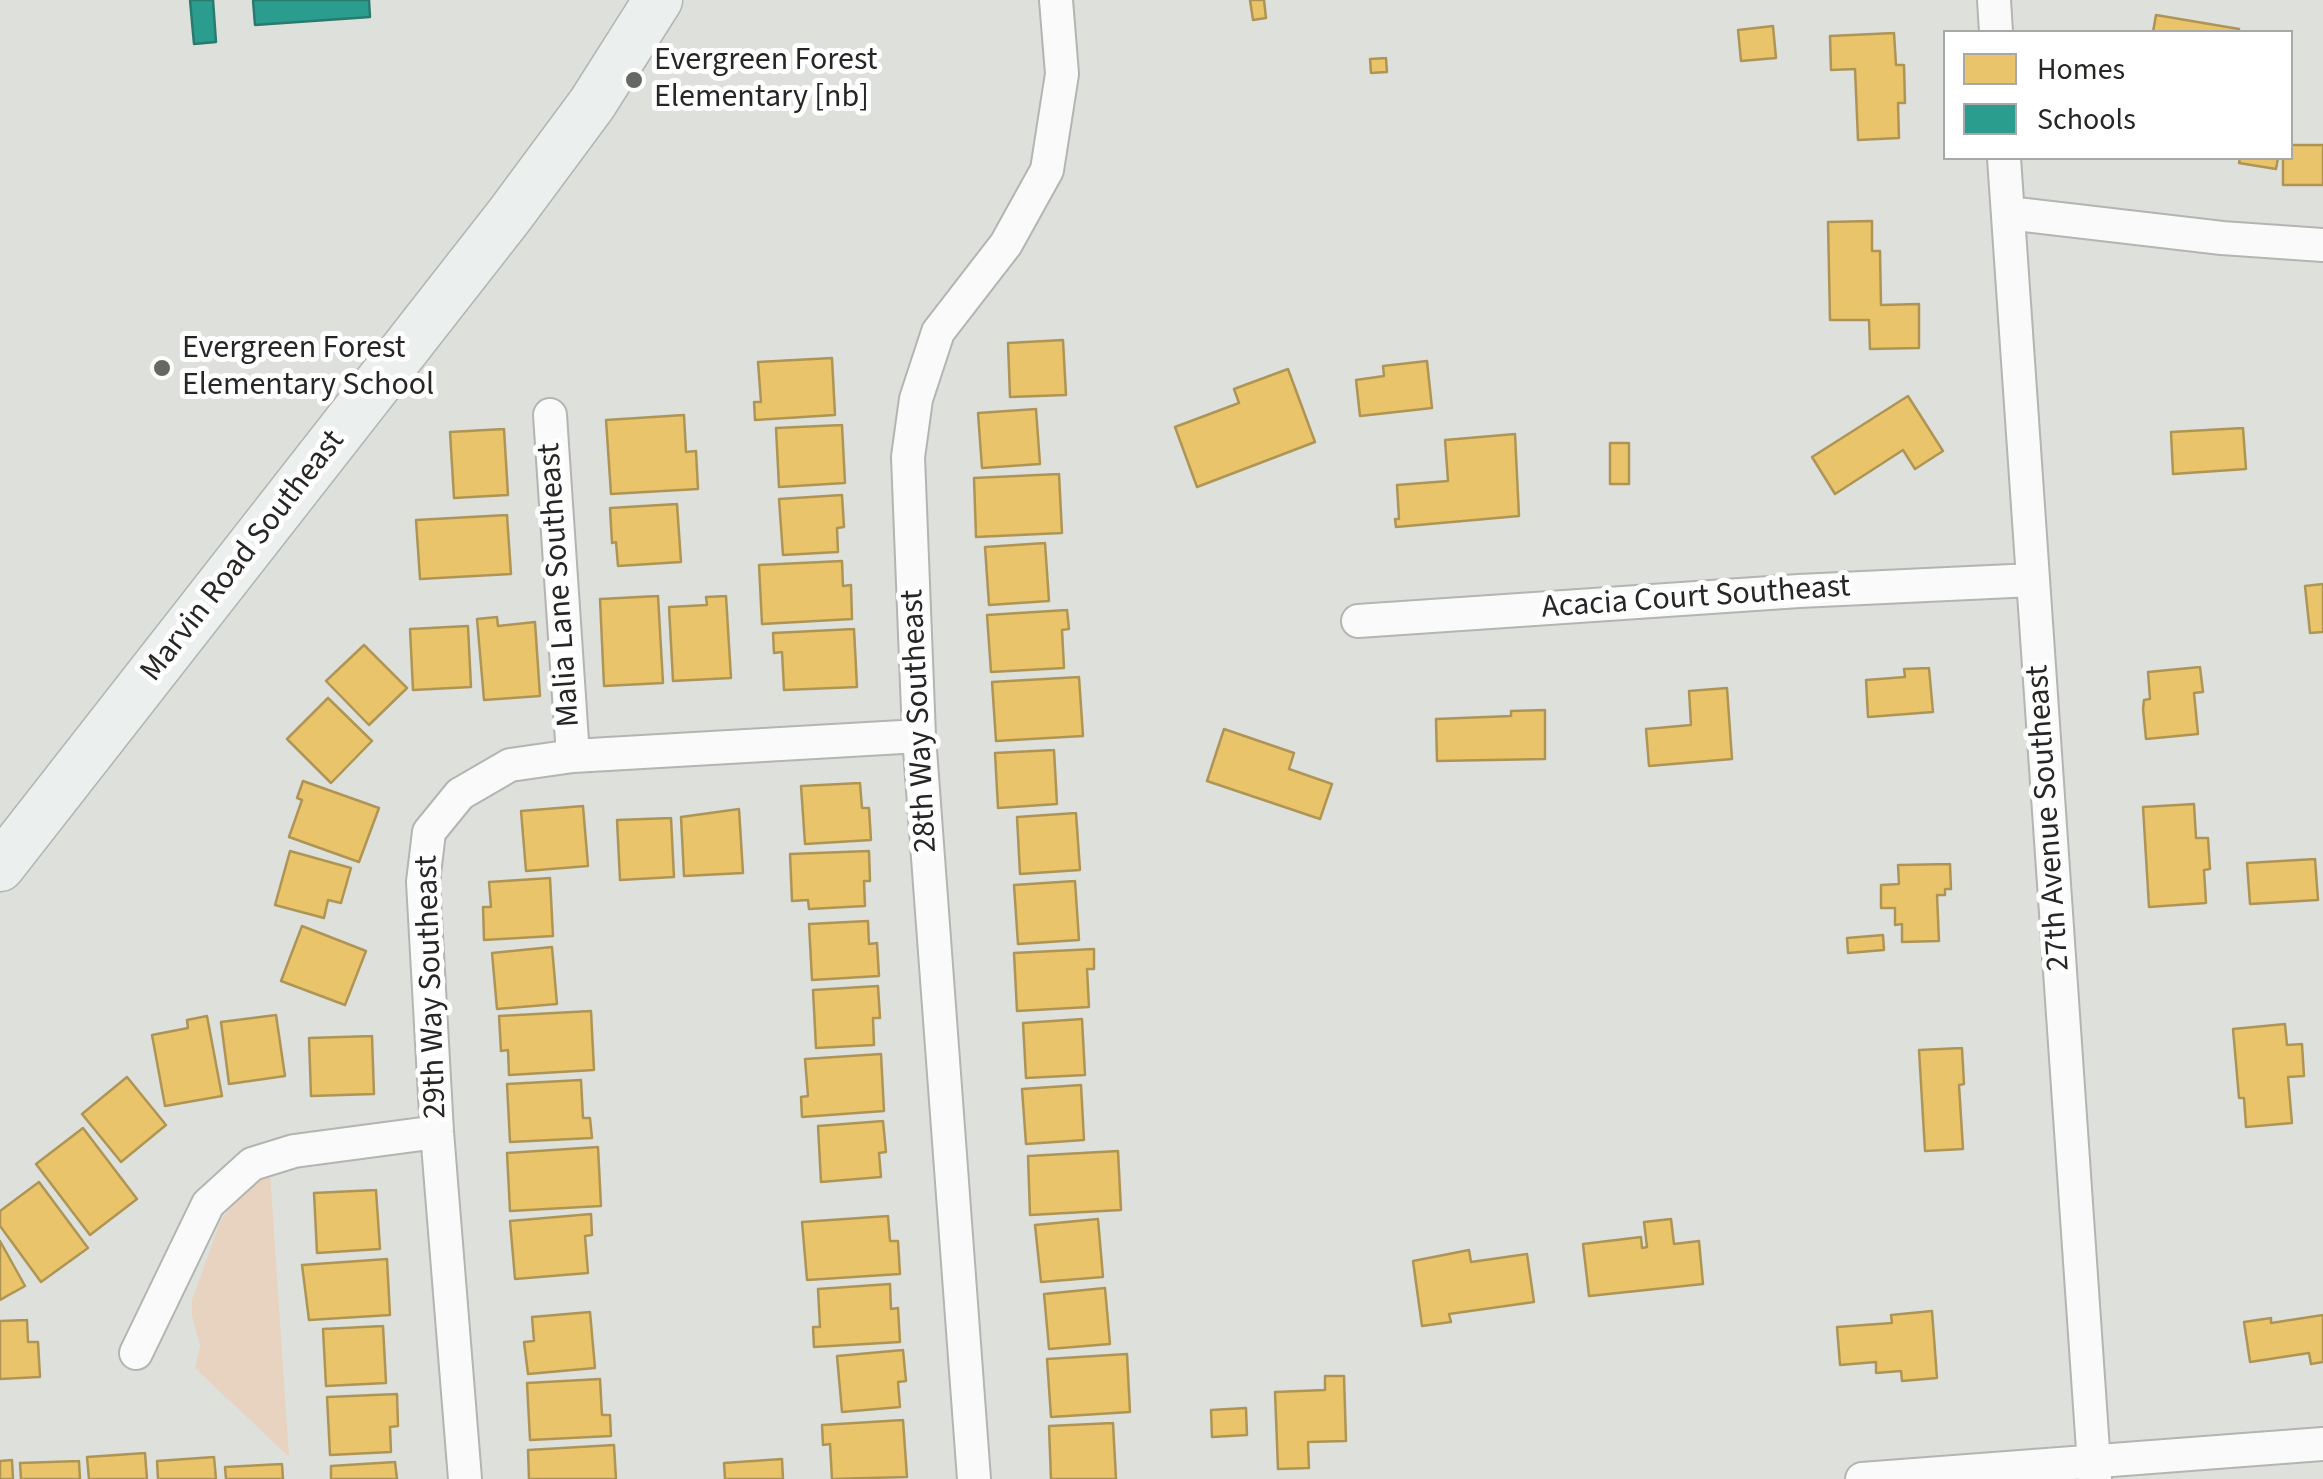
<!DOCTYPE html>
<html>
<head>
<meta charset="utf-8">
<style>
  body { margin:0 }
  #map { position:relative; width:2323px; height:1479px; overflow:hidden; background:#dee0db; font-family:"Source Sans 3",sans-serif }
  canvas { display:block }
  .legend { position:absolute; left:1943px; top:30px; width:350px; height:130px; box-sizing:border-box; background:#fff; border:2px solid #a8a9a7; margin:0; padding:12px 18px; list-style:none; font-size:30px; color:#262724 }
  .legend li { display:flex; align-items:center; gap:20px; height:50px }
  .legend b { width:50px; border:2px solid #a8a9a7 }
</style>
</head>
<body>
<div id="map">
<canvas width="2323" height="1479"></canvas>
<ul class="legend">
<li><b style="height:28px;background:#e9c46a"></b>Homes</li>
<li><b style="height:28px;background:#2a9d8f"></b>Schools</li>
</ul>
</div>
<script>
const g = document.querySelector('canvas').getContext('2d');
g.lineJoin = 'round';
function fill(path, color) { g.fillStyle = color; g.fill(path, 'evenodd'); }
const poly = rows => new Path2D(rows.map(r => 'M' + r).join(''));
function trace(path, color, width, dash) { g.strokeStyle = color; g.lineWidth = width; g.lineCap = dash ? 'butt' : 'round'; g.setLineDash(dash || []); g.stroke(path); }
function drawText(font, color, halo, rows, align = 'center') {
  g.font = font + ' "Source Sans 3",sans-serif'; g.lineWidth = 10; g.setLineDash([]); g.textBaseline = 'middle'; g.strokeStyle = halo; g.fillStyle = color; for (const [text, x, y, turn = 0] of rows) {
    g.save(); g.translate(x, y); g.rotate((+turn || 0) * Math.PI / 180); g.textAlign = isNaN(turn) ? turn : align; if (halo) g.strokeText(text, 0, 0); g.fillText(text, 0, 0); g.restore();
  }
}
fill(poly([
  [270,1173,289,1457,195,1368,200,1346,192,1316,192,1300,220,1222,243,1191]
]), '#e8d3c0');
const homes = poly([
  [1250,0,1264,0,1266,18,1253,20,1250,0],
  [2156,15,2239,29,2238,32,2153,32,2156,15],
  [1773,26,1776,58,1741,61,1738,30,1773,26],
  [1894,33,1896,65,1904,65,1905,103,1898,103,1899,138,1858,140,1855,69,1831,70,1830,36,1894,33],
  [1386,58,1387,72,1371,73,1370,59,1386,58],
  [2290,145,2323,145,2323,185,2283,185,2283,158,2290,158,2290,145],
  [2240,158,2278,158,2276,169,2239,163,2240,158],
  [1872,221,1872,251,1880,251,1881,305,1919,304,1919,348,1870,349,1869,320,1830,320,1828,222,1872,221],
  [1063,340,1066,395,1010,397,1008,343,1063,340],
  [832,358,835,415,755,420,754,402,761,402,758,362,832,358],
  [1427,361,1432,408,1360,416,1356,380,1384,376,1383,366,1427,361],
  [1288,369,1315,442,1197,487,1175,427,1239,403,1234,389,1288,369],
  [1908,396,1943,451,1915,469,1903,450,1835,494,1812,457,1908,396],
  [1036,409,1040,464,982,468,978,413,1036,409],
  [684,415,686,452,696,451,698,489,611,494,606,420,684,415],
  [842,425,845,483,779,487,776,428,842,425],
  [2243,428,2246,469,2173,474,2171,432,2243,428],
  [504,429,508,495,454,498,450,432,504,429],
  [1515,434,1519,516,1396,527,1395,519,1399,519,1397,485,1448,481,1445,440,1515,434],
  [1610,443,1629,443,1629,484,1610,484,1610,443],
  [1059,474,1062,533,976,537,974,478,1059,474],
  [842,495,844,527,837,528,838,552,783,555,779,499,842,495],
  [677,504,681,562,618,566,616,542,612,543,610,508,677,504],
  [507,515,511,574,420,579,416,520,507,515],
  [1045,543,1049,601,989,605,985,547,1045,543],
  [842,561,843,586,851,585,852,619,762,624,759,565,842,561],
  [2323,584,2323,632,2310,633,2305,586,2323,584],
  [658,596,663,683,604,686,600,599,658,596],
  [726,596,731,678,673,681,669,607,707,605,706,597,726,596],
  [1067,610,1069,629,1062,630,1064,668,991,672,987,615,1067,610],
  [497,617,498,626,535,622,540,696,484,700,477,619,497,617],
  [468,626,471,687,413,690,410,629,468,626],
  [854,629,857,687,784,690,782,652,774,653,773,633,854,629],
  [364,645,407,688,369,725,326,681,364,645],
  [2200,667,2203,692,2194,693,2198,734,2146,739,2143,709,2144,700,2150,699,2148,672,2200,667],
  [1929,668,1933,712,1868,717,1866,680,1905,677,1904,669,1929,668],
  [1079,677,1083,736,996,741,992,682,1079,677],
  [1727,688,1732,759,1649,766,1646,729,1691,725,1689,691,1727,688],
  [328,698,372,741,331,783,287,739,328,698],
  [1545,710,1545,759,1437,761,1436,719,1511,716,1511,711,1545,710],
  [1224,729,1294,753,1289,769,1332,784,1320,819,1207,781,1224,729],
  [1054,750,1057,804,998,808,995,753,1054,750],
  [303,781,379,808,359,862,289,837,302,800,297,798,303,781],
  [860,783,862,808,869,808,871,840,805,844,801,786,860,783],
  [2194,804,2196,838,2208,838,2210,869,2204,870,2206,903,2149,907,2143,807,2194,804],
  [583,806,588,866,526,871,521,811,583,806],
  [739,809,743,873,684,876,681,817,739,809],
  [1076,813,1080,870,1020,874,1017,817,1076,813],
  [671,818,674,877,620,880,617,820,671,818],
  [290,851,351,868,341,903,328,900,324,918,275,905,290,851],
  [869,851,870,881,864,881,865,906,809,909,808,900,792,901,790,854,869,851],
  [2315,859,2318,900,2250,904,2247,863,2315,859],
  [1950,864,1951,889,1945,889,1945,895,1937,895,1939,941,1902,942,1902,924,1895,925,1895,908,1881,908,1881,885,1899,884,1898,865,1950,864],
  [550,878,553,936,484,940,483,907,491,907,489,882,550,878],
  [1075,881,1079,940,1018,944,1014,885,1075,881],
  [868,921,869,944,877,943,879,976,812,980,809,924,868,921],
  [302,926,366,951,345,1005,281,981,302,926],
  [1883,935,1884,950,1848,953,1847,938,1883,935],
  [552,947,557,1004,497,1009,492,953,552,947],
  [1094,949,1094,969,1087,969,1089,1007,1017,1011,1014,953,1094,949],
  [878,986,880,1018,873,1018,874,1045,816,1048,813,990,878,986],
  [591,1011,594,1070,509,1075,508,1050,501,1051,499,1016,591,1011],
  [276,1015,285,1076,229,1084,221,1022,276,1015],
  [207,1016,222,1096,165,1106,152,1035,188,1028,187,1020,207,1016],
  [1082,1019,1085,1075,1026,1078,1023,1023,1082,1019],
  [2285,1024,2287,1045,2302,1044,2304,1076,2288,1077,2292,1123,2246,1127,2244,1098,2239,1098,2233,1029,2285,1024],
  [372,1036,374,1094,311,1096,309,1038,372,1036],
  [1962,1048,1964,1084,1959,1085,1963,1149,1925,1151,1919,1050,1962,1048],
  [881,1054,884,1111,802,1117,801,1097,808,1096,805,1059,881,1054],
  [127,1077,166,1125,121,1162,82,1114,127,1077],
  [581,1080,583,1118,590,1118,592,1138,510,1142,507,1084,581,1080],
  [1081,1085,1084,1140,1026,1144,1022,1089,1081,1085],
  [883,1121,886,1152,879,1153,881,1177,821,1182,818,1126,883,1121],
  [83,1128,137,1199,90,1235,36,1164,83,1128],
  [598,1147,601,1206,510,1211,507,1153,598,1147],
  [1118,1151,1121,1210,1030,1215,1028,1156,1118,1151],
  [39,1182,88,1248,41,1282,0,1226,0,1211,39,1182],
  [376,1190,380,1249,317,1253,314,1193,376,1190],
  [591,1214,592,1235,585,1236,588,1273,515,1279,510,1221,591,1214],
  [888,1216,890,1241,898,1241,900,1274,807,1280,802,1222,888,1216],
  [1098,1219,1103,1277,1041,1282,1035,1225,1098,1219],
  [1671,1219,1674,1244,1699,1241,1703,1284,1589,1296,1583,1244,1641,1237,1642,1248,1647,1247,1644,1222,1671,1219],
  [0,1241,25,1286,0,1300,0,1241],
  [1469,1250,1471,1262,1527,1254,1534,1302,1449,1314,1451,1322,1422,1326,1413,1261,1469,1250],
  [387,1259,390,1315,309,1320,302,1265,387,1259],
  [890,1284,891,1309,898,1308,900,1342,814,1347,813,1327,820,1327,818,1289,890,1284],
  [1105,1288,1110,1344,1049,1349,1044,1294,1105,1288],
  [1932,1311,1937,1378,1902,1381,1901,1371,1876,1373,1876,1362,1840,1365,1837,1327,1892,1323,1891,1315,1932,1311],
  [590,1312,595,1368,528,1374,524,1342,534,1341,532,1317,590,1312],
  [2323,1315,2323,1362,2311,1364,2309,1353,2250,1362,2244,1322,2271,1318,2271,1323,2323,1315],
  [27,1320,28,1342,38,1342,40,1377,0,1379,0,1321,27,1320],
  [383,1326,386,1383,326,1386,323,1329,383,1326],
  [903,1350,906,1381,898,1382,900,1407,842,1412,837,1356,903,1350],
  [1127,1354,1130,1412,1051,1417,1047,1359,1127,1354],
  [1325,1376,1344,1376,1346,1441,1308,1442,1309,1468,1278,1469,1275,1392,1325,1390,1325,1376],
  [600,1379,602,1415,610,1415,611,1436,530,1440,527,1383,600,1379],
  [397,1394,398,1426,390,1427,391,1452,330,1455,327,1397,397,1394],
  [1246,1408,1247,1435,1212,1437,1211,1410,1246,1408],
  [903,1420,907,1477,832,1479,830,1444,823,1445,822,1425,903,1420],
  [1113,1423,1116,1479,1051,1479,1049,1426,1113,1423],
  [614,1445,616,1479,529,1479,528,1450,614,1445],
  [145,1453,147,1479,89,1479,87,1457,145,1453],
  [214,1457,216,1479,158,1479,157,1461,214,1457],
  [782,1459,783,1479,725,1479,724,1463,782,1459],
  [12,1460,13,1479,0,1479,0,1461,12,1460],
  [79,1461,80,1479,21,1479,20,1463,79,1461],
  [395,1462,397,1479,331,1479,331,1466,395,1462],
  [282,1464,283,1479,226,1479,225,1467,282,1464]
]);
fill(homes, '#e9c46a');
trace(homes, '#ae9555', 2.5);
const schools = poly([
  [190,0,213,0,216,42,194,44,190,0],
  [253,0,369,0,370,17,255,25,253,0]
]);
fill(schools, '#2a9d8f');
trace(schools, '#297a6f', 2.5);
const street = poly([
  [1994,0,1996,32],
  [2004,158,2095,1479],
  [2008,213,2222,238,2323,245],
  [550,415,573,756],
  [1358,621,1799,591,2033,580],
  [136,1353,208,1204,252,1164,294,1151,437,1132],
  [465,1479,437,1132,423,882,429,832,460,794,510,765,573,756,919,736],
  [974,1479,919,736,908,457,916,399,938,332,1006,244,1047,170,1062,74,1056,0],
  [1862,1479,2323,1444]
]);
const secondary = poly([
  [0,867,509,216,592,104,658,0]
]);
trace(street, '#b3b5b1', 36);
trace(secondary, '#b3b5b1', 51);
trace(street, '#fafafa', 32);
trace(secondary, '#ebefed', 48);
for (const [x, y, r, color] of [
  [634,80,10,"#666864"],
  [162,368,10,"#666864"]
]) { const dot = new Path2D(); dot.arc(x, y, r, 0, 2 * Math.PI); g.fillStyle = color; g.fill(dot); trace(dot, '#fff', 4); }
drawText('32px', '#262724', '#fff', [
  ["Evergreen Forest",654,62],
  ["Elementary [nb]",654,99],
  ["Evergreen Forest",182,350],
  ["Elementary School",182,387]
], 'left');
drawText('32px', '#262724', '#fff', [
  ["Marvin Road Southeast",244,557,-52],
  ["Malia Lane Southeast",561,585,-94],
  ["Acacia Court Southeast",1696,599,-4],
  ["28th Way Southeast",921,721,-93],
  ["27th Avenue Southeast",2050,818,-94],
  ["29th Way Southeast",433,987,-92]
]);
</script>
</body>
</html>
